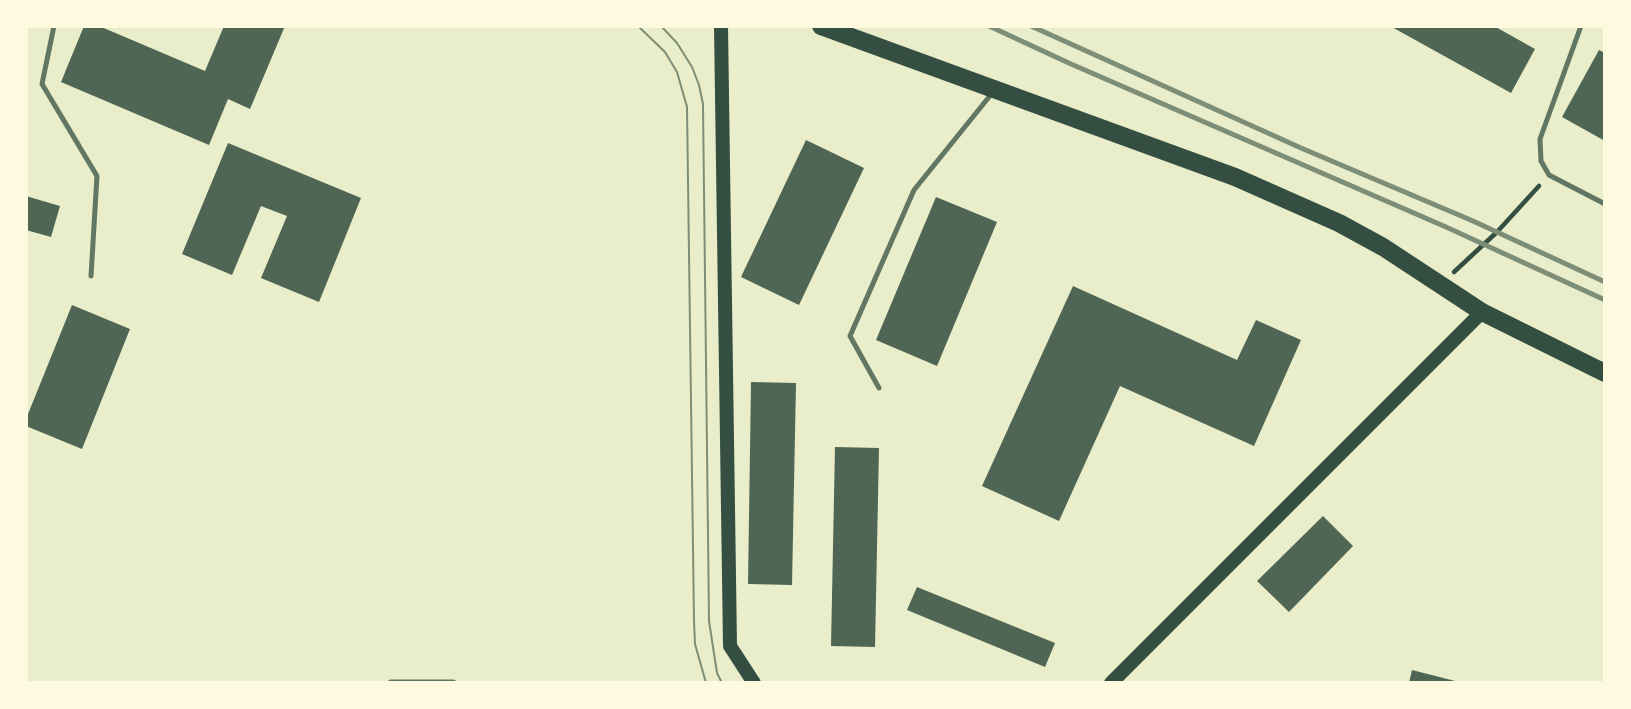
<!DOCTYPE html>
<html>
<head>
<meta charset="utf-8">
<style>
  body { margin:0 }
  #map { position:relative; width:1631px; height:709px; overflow:hidden; background:#e9edc9; font-family:"Times New Roman",serif }
  canvas { display:block }
  .frame { position:absolute; inset:0; border:28px solid #fefae0; pointer-events:none }
</style>
</head>
<body>
<div id="map">
<canvas width="1631" height="709"></canvas>
<div class="frame"></div>
</div>
<script>
const g = document.querySelector('canvas').getContext('2d');
g.lineJoin = 'round';
function fill(path, color) { g.fillStyle = color; g.fill(path, 'evenodd'); }
const poly = rows => new Path2D(rows.map(r => 'M' + r).join(''));
function trace(path, color, width, dash) { g.strokeStyle = color; g.lineWidth = width; g.lineCap = dash ? 'butt' : 'round'; g.setLineDash(dash || []); g.stroke(path); }
fill(poly([
  [84,26,99,26,205,71,224,26,285,26,250,109,228,99,209,145,61,82],
  [1390,26,1494,26,1535,49,1511,93],
  [1599,50,1605,53,1605,141,1562,117],
  [806,140,864,168,799,305,741,277],
  [228,143,361,198,319,302,261,278,287,216,261,206,232,275,182,254],
  [26,196,60,206,51,237,26,230],
  [936,197,997,222,937,366,876,340],
  [1073,286,1237,360,1256,320,1301,340,1254,446,1120,386,1059,521,982,486],
  [72,305,130,329,82,449,26,426,26,419],
  [751,382,796,383,792,585,748,584],
  [835,447,879,448,875,647,831,646],
  [1323,516,1353,546,1289,612,1257,581],
  [917,587,1055,643,1045,667,907,610],
  [1412,670,1459,682,1459,683,1409,683]
]), '#4f6655');
trace(poly([
  [1454,272,1497,232,1539,186]
]), '#344e41', 4.5);
trace(poly([
  [54,26,42,84,97,176,91,276],
  [1581,26,1540,139,1541,161,1549,175,1605,204],
  [879,388,850,336,914,190,993,92]
]), '#617663', 5);
trace(poly([
  [391,683,453,683]
]), '#617663', 7);
trace(poly([
  [721,26,730,646,754,683],
  [1111,683,1482,312]
]), '#344e41', 14);
trace(poly([
  [821,26,1235,177,1339,223,1383,247,1482,312,1605,373]
]), '#344e41', 18);
trace(poly([
  [638,26,665,52,677,72,687,107,694,621,695,644,706,683],
  [661,26,677,43,692,67,699,85,703,104,709,621,717,673,722,683]
]), '#7c8e77', 2);
trace(poly([
  [989,26,1071,64,1446,227,1605,300],
  [1031,26,1301,148,1473,221,1605,282]
]), '#7c8e77', 5);
</script>
</body>
</html>
